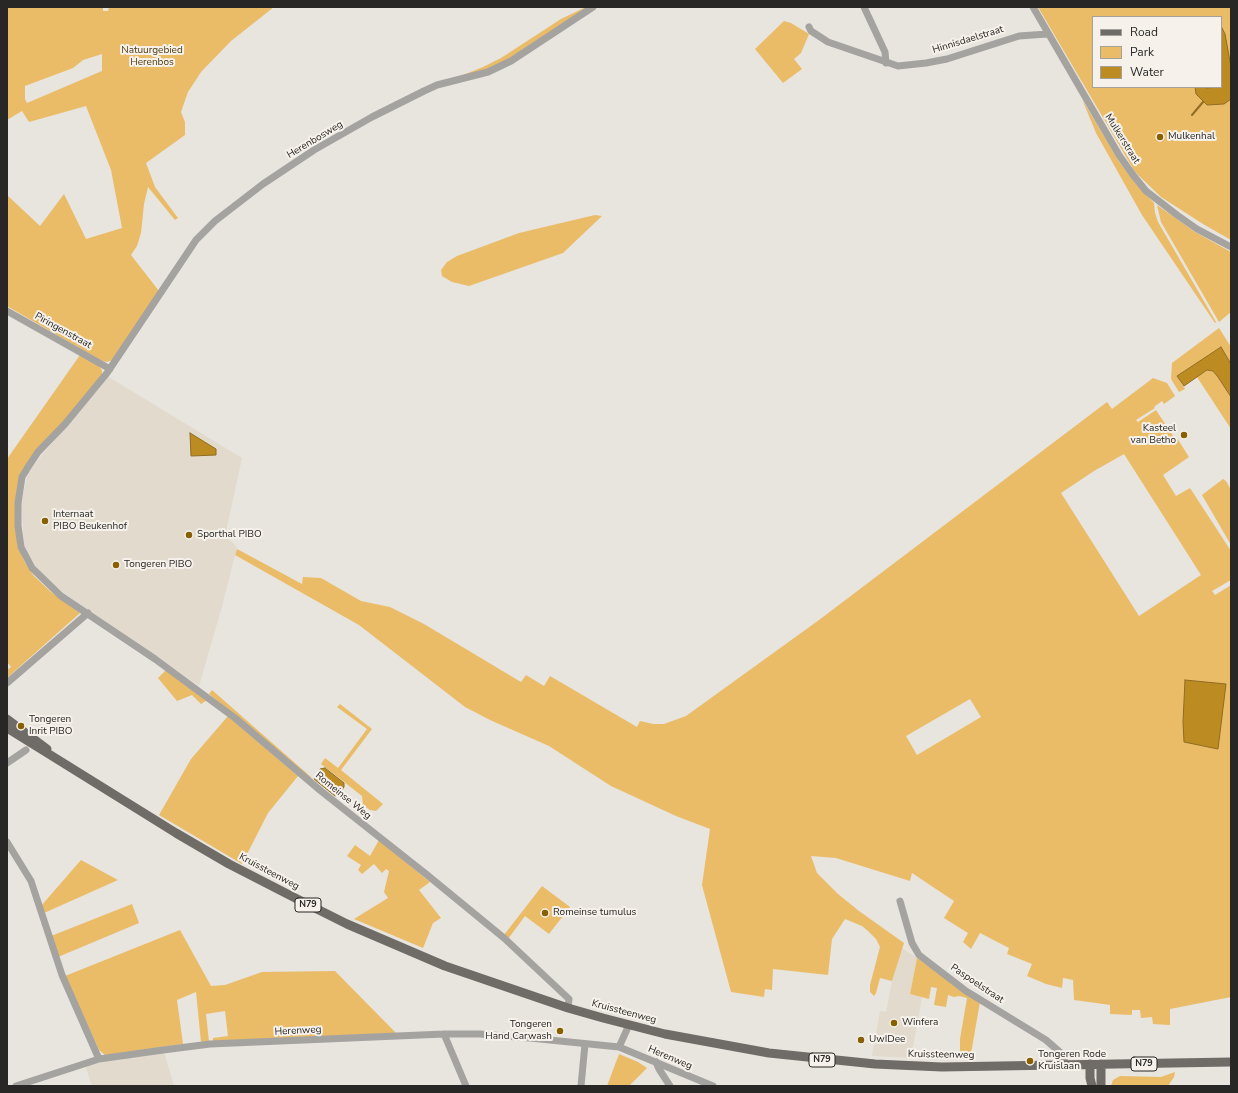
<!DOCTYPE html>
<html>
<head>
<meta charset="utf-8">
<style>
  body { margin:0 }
  #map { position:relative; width:1238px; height:1093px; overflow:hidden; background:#e8e4de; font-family:"Nunito Sans",sans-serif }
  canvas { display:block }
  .frame { position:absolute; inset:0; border:8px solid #282725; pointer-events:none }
  .legend { position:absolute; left:1092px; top:16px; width:130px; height:72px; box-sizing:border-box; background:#f6f2eb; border:1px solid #a4a19c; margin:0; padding:5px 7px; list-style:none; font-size:12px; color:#282725 }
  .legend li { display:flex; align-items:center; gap:8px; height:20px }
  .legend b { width:20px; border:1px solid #a4a19c }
</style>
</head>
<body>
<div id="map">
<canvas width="1238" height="1093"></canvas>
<div class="frame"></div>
<ul class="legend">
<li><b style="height:5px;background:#6f6c67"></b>Road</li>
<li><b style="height:11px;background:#eabc68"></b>Park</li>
<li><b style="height:11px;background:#bc8b22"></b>Water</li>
</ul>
</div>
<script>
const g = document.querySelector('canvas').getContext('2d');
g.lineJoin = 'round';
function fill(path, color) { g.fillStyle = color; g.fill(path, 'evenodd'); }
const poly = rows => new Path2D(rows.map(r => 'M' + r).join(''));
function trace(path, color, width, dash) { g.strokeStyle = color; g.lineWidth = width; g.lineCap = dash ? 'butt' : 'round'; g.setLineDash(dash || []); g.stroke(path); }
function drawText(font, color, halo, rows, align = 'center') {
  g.font = font + ' "Nunito Sans",sans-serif'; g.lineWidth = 4; g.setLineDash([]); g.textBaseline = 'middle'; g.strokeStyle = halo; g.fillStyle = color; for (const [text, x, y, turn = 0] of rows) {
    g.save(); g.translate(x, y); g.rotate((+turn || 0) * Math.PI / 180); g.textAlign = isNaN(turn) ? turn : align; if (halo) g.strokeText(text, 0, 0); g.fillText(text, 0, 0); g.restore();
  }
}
fill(poly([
  [107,376,242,458,225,536,237,547,221,610,199,686,64,593,40,573,30,561,24,544,21,504,28,472],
  [902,948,917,958,910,994,922,997,911,1058,872,1056,880,1011,886,1012,892,981],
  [164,1052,174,1086,92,1086,85,1065]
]), '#e2dacd');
fill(poly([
  [7,7,103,7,103,11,108,11,109,7,274,7,231,41,201,72,188,92,181,112,185,122,185,135,146,163,155,187,178,218,175,220,148,187,144,204,141,233,137,246,131,255,159,291,113,360,110,361,106,362,100,360,7,306,7,195,40,226,64,194,86,239,122,228,111,170,86,106,29,122,22,111,7,120],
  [102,54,102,71,27,103,25,99,25,86,73,68,83,60],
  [586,7,588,7,507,60,484,71,458,77,483,67,501,58,561,19],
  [1038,7,1231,7,1231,240,1203,224,1161,197,1135,172],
  [1093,17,1221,17,1221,87,1093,87],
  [784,21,791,23,809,34,801,53,794,59,802,69,783,83,755,49],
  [1082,99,1118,160,1135,183,1154,203,1155,213,1158,222,1216,322,1215,323,1142,215,1096,133],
  [1157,205,1195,232,1231,252,1231,312,1219,322,1161,222],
  [595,215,602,216,563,253,469,286,452,282,442,276,441,270,447,262,457,256,519,233],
  [1219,328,1231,347,1231,364,1221,347,1177,376,1185,389,1179,392,1171,379,1172,363],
  [80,355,99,366,102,370,102,374,101,377,23,471,19,544,17,545,24,561,33,575,51,592,80,613,7,678,7,670,11,667,7,662,7,459],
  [1207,370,1213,371,1218,377,1231,397,1231,429,1197,377],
  [1153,378,1167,383,1175,396,1164,404,1162,401,1154,407,1155,408,1136,420,1138,422,1156,410,1175,439,1177,438,1189,457,1163,475,1176,496,1190,488,1231,551,1231,580,1212,591,1215,595,1231,585,1231,997,1170,1009,1170,1025,1153,1024,1152,1017,1141,1018,1140,1010,1132,1010,1132,1015,1110,1014,1110,1005,1074,1000,1073,980,1063,978,1062,988,1046,984,1027,976,1032,964,1007,954,1009,948,980,933,971,949,963,942,968,933,944,918,954,901,912,873,910,881,836,858,811,856,817,873,838,894,859,911,904,943,892,981,880,978,876,993,874,996,870,992,870,985,880,947,876,939,868,931,862,926,845,919,832,939,828,975,773,969,772,990,765,989,764,997,731,992,702,885,710,829,676,816,611,786,549,746,490,720,465,707,359,625,235,555,237,549,302,584,303,577,321,578,361,601,390,607,424,624,521,682,526,675,544,686,550,676,637,727,640,721,653,724,664,724,686,716,819,620,1107,402,1112,409],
  [1124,454,1201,575,1139,616,1061,493,1094,471],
  [970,699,981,717,917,755,906,736],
  [1223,479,1226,481,1231,490,1231,545,1202,495],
  [167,669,207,700,201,704,192,695,177,701,158,678],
  [212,690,311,777,309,779,209,694],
  [340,704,372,729,341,770,383,804,376,811,370,810,363,805,362,796,321,764,325,758,338,768,367,729,337,707],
  [228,716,298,776,268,813,242,864,159,815,191,759],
  [379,840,430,882,419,890,441,918,433,923,423,948,354,919,388,898,384,892,389,871,386,869,382,873,374,864,362,874,358,870,361,865,347,856,355,845,370,856],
  [81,860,118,880,44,913,41,906],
  [542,886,570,907,549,934,525,916,508,939,504,935],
  [132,904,139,923,58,957,51,936],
  [180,930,211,986,225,985,262,972,335,971,396,1033,213,1042,213,1038,228,1036,225,1011,206,1014,209,1042,201,1042,196,992,177,1000,183,1044,105,1055,99,1050,65,976],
  [917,958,980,1002,970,1059,960,1059,960,1039,967,998,959,996,954,997,948,995,946,1007,934,1005,937,988,931,987,929,999,910,994],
  [619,1054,638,1062,647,1068,629,1086,607,1086],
  [1175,1072,1174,1077,1168,1086,1111,1086,1113,1080,1120,1076,1161,1077]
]), '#eabc68');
const water = poly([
  [1221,26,1225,34,1231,67,1231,99,1224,104,1207,105,1196,94,1195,87,1206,87,1206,88,1221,87,1221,26],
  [1221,347,1231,364,1231,397,1218,377,1213,371,1207,370,1184,386,1177,376,1221,347],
  [190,433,216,449,216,455,191,456,190,433],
  [1185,680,1226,684,1218,749,1184,742,1183,722,1185,680],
  [325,768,344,783,344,787,339,794,335,796,314,779,320,769,325,768]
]);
fill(water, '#bc8b22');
trace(water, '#906d23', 1);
trace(poly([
  [1192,115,1203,102]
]), '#906d23', 2);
trace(poly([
  [864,7,885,52,886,63],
  [1033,7,1119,155,1133,175,1146,191,1177,215,1197,229,1231,247],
  [809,27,811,31,828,42,898,66,926,63,947,59,1019,36,1047,34],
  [7,311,110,369],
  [7,683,88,613],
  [7,763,26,750],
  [7,842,31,881,62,975,99,1059],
  [900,901,912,943,919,955,966,991,1046,1040,1062,1054,1066,1065],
  [568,1008,569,999,504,938,426,874,321,791,235,718,155,659,61,596,32,568,21,547,18,526,18,503,22,477,28,467,38,452,65,424,107,373,196,240,215,221,263,184,314,150,372,117,424,91,437,85,488,72,511,61,593,7],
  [444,1034,466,1086],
  [619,1047,629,1025],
  [656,1062,659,1069,670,1086],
  [16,1086,99,1059,163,1050,210,1044,444,1034,480,1034,530,1038,619,1047,713,1086],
  [581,1086,585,1044]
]), '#a4a3a0', 7);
trace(poly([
  [7,719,47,749],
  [7,728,176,833,229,864,303,902,347,924,445,966,568,1008,603,1018,665,1034,769,1053,875,1064,942,1067,1231,1062],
  [1090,1064,1090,1078,1092,1086],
  [1101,1064,1101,1086]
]), '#6f6c67', 9);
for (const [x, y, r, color] of [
  [1160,137,4,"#886000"],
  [1184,435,4,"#886000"],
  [45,521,4,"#886000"],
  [189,535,4,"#886000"],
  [116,565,4,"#886000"],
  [21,726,4,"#886000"],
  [545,913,4,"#886000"],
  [894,1023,4,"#886000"],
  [560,1031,4,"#886000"],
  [861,1040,4,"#886000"],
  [1030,1061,4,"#886000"]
]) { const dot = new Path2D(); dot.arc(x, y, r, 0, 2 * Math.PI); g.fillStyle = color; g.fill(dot); trace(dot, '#f6f2eb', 1.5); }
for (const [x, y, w] of [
  [308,905,26],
  [822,1060,26],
  [1144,1064,26]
]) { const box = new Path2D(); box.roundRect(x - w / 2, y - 7, w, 14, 3); g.fillStyle = '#f6f2eb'; g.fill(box); trace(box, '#282725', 1); }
drawText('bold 9px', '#282725', null, [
  ["N79",308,905],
  ["N79",822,1060],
  ["N79",1144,1064]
]);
drawText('10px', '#282725', '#f6f2eb', [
  ["Hinnisdaelstraat",968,40,-17],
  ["Mulkerstraat",1122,139,58],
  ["Herenbosweg",315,140,-31],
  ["Piringenstraat",63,331,29],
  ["Romeinse Weg",343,796,39],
  ["Kruissteenweg",269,872,28],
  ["Paspoelstraat",977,984,34],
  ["Kruissteenweg",624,1012,15],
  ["Herenweg",298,1031,-3],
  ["Kruissteenweg",941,1055,1],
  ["Herenweg",670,1058,23]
]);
drawText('10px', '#4f3a11', '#f6f2eb', [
  ["Natuurgebied",152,51],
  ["Herenbos",152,63]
]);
drawText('10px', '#282725', '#f6f2eb', [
  ["Mulkenhal",1168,137],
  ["Kasteel",1176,429,"right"],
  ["van Betho",1176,441,"right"],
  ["Internaat",53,515],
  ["PIBO Beukenhof",53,527],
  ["Sporthal PIBO",197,535],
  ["Tongeren PIBO",124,565],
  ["Tongeren",29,720],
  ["Inrit PIBO",29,732],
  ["Romeinse tumulus",553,913],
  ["Winfera",902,1023],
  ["Tongeren",552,1025,"right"],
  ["Hand Carwash",552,1037,"right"],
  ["UwIDee",869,1040],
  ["Tongeren Rode",1038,1055],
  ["Kruislaan",1038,1067]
], 'left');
</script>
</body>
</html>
